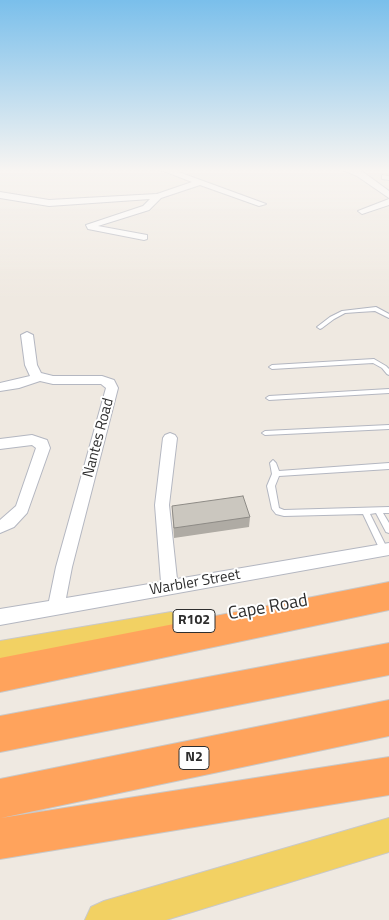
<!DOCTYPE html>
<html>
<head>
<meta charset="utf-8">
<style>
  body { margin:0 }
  canvas { display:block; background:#efe9e1 }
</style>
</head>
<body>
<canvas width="389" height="920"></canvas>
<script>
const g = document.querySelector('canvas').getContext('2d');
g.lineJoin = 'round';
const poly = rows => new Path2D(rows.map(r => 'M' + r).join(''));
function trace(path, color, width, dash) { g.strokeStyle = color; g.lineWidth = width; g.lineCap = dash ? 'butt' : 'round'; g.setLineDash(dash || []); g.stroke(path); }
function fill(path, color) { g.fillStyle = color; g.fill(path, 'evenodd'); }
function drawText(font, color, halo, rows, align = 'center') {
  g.font = font + ' "Titillium Web",sans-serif'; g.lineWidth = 4; g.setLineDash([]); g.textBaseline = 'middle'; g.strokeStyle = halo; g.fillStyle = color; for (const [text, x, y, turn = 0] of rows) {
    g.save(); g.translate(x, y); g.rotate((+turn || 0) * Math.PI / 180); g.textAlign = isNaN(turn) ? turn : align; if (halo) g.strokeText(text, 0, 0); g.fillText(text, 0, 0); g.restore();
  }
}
const service = poly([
  [376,307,389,314,389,318,375,311,359,312,345,313,334,319,322,328,320,329,317,327,330,317,342,311,376,307],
  [374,359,386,366,389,369,389,375,387,374,382,368,373,363,272,369,269,367,272,365,374,359],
  [389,389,389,393,269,400,266,398,269,396,389,389],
  [389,425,389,429,265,435,262,433,265,431,389,425],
  [273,460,276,463,279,471,389,463,389,469,279,476,275,486,279,508,284,510,389,507,389,513,383,513,389,523,389,533,386,532,376,513,370,514,388,550,387,552,384,553,381,552,363,514,284,516,276,514,272,509,267,486,272,474,270,463,273,460]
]);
const minor = poly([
  [161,170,173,170,266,204,259,206,200,185,161,198,149,210,98,226,147,235,147,239,144,240,88,229,86,225,143,206,150,199,49,206,0,198,0,192,49,200,157,194,192,182,161,170],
  [343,170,363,172,389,191,389,198,357,176,343,170],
  [382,175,389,176,389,180,382,179,382,175],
  [389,199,389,205,362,214,358,211,389,199],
  [27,332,33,335,37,365,41,373,53,376,102,376,114,380,118,388,72,567,66,598,161,582,155,505,163,438,165,435,170,433,175,435,177,438,169,505,177,579,389,543,389,555,0,625,0,609,49,601,56,567,106,388,101,384,53,384,40,381,19,388,0,391,0,383,30,376,25,365,21,335,27,332],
  [32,435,47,440,50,448,27,513,14,527,0,533,0,520,16,506,36,448,32,445,0,449,0,439,32,435]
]);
const primary = poly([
  [171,612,181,616,185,625,181,634,171,638,0,669,0,641,171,612],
  [389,818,389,852,166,920,85,920,91,907,104,901,389,818]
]);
const motorway = poly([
  [389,582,389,610,0,692,0,658,389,582],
  [389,643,389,675,0,752,0,716,389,643],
  [389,700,389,736,1,818,389,757,389,795,0,859,0,779,389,700]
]);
trace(service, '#b4b7c1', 2);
trace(minor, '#b4b7c1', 2);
trace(primary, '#c9c9c9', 2);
trace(motorway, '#c9c9c9', 2);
fill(service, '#fff');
fill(minor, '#fff');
fill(primary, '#f2d163');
fill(motorway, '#ffa35c');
fill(poly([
  [172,506,250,517,249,527,174,538]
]), '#afaba4');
const building = poly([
  [243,496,250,517,174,528,172,506,243,496]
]);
fill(building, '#cbc7bf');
trace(building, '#8e8b86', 1);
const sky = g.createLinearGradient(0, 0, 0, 299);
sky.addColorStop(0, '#7abfeb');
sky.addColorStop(0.57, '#f8f5f2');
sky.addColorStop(1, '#f8f5f200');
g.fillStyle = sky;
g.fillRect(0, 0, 389, 299);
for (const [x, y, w] of [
  [194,621,42],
  [194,758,30]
]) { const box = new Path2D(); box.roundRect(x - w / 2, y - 11.5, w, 23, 4); g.fillStyle = '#fff'; g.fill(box); trace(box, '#2e2e2e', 1); }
drawText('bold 14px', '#2e2e2e', null, [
  ["R102",194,621],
  ["N2",194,758]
]);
drawText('15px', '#2e2e2e', '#fff', [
  ["Nantes Road",99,438,-75],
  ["Warbler Street",195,583,-10]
]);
drawText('18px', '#2e2e2e', '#fff', [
  ["Cape Road",268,608,-10]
]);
</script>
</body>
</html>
